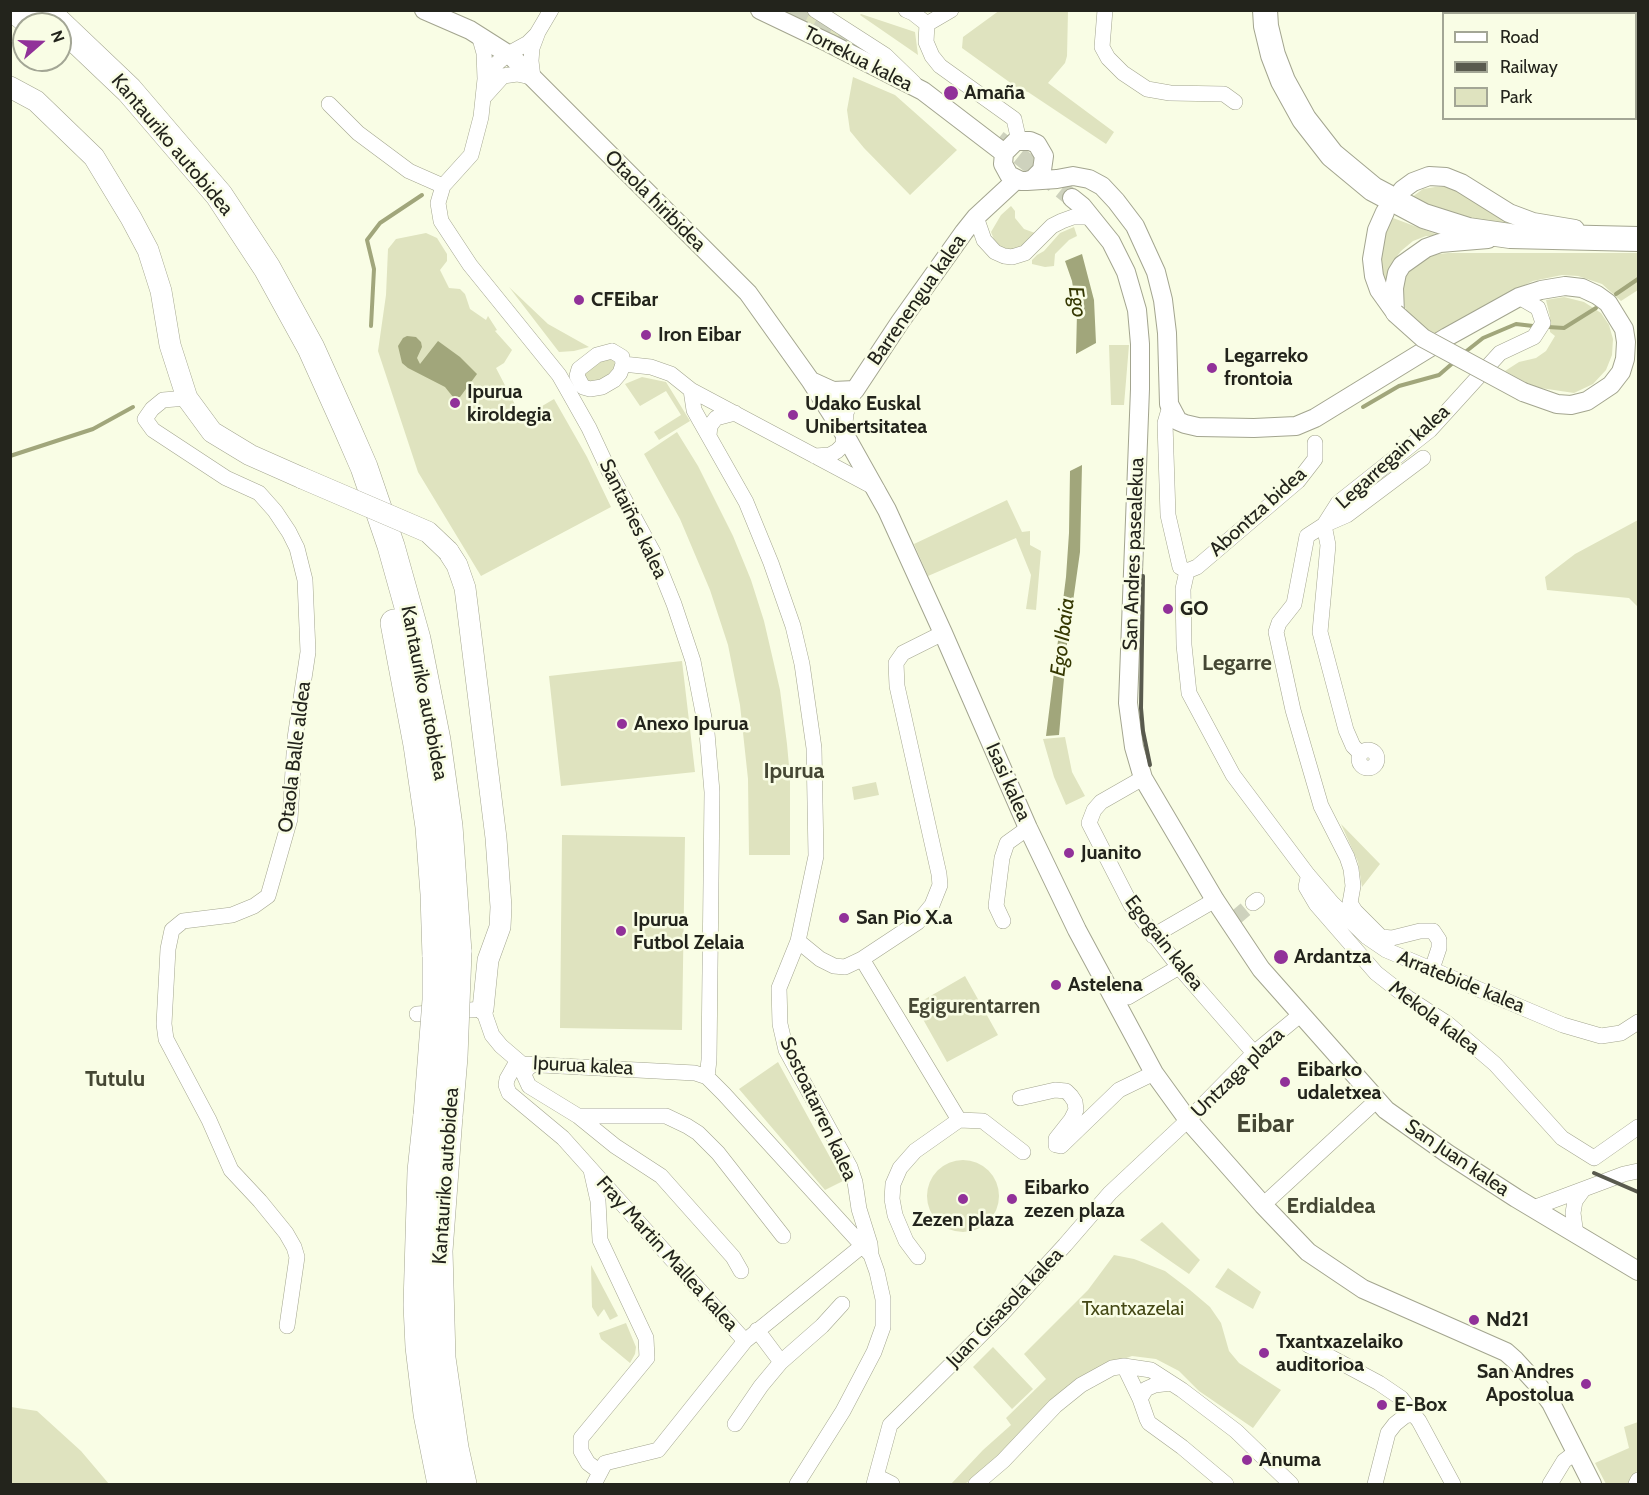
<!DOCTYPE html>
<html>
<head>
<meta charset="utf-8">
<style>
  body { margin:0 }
  #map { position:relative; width:1649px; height:1495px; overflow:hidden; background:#f9fde5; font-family:Cabin,sans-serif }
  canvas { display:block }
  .frame { position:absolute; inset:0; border:12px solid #23241c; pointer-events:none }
  .legend { position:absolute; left:1442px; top:12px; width:195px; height:108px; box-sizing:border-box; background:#f9fde5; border:2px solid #a3a695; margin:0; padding:8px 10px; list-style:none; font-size:18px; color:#23241c }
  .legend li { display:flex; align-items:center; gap:12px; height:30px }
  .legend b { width:30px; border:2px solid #a3a695 }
  .north { position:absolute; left:12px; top:12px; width:60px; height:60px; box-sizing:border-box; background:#f9fde5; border:2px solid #a3a695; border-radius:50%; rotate:70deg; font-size:16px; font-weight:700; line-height:24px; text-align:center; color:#23241c }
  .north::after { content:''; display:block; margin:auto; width:21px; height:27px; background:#913199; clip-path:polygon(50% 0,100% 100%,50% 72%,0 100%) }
</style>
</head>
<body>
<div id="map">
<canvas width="1649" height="1495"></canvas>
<div class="frame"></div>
<ul class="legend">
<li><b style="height:8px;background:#fff"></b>Road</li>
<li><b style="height:8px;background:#595a4e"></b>Railway</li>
<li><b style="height:16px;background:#dfe3bf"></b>Park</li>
</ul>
<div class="north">N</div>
</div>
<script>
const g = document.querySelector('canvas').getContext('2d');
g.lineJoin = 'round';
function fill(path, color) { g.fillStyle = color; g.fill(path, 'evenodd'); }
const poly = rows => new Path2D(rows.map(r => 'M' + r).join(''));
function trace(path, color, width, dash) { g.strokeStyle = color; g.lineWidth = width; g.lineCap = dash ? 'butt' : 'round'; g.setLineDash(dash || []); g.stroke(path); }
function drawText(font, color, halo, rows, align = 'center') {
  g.font = font + ' Cabin,sans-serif'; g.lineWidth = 5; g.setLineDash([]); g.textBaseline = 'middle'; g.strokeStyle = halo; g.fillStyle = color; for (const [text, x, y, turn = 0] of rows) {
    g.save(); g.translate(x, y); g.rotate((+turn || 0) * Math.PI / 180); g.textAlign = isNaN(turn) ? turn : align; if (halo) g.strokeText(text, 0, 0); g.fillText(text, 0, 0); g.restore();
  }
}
fill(poly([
  [1000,10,1068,11,1067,56,1065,63,1048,83,1114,132,1106,144,1028,92,1019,89,962,48,963,37],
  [788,11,805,11,859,48,862,54,787,12],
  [861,14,915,32,918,55,860,15],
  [853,77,895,95,957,150,910,195,864,148,850,131,847,110],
  [1435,187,1452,187,1527,229,1495,226,1434,209,1412,197,1423,189],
  [1011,206,1015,211,1015,218,1024,229,1035,233,1029,243,1012,250,1001,247,995,242,991,232,1001,215],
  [1393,218,1441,236,1426,236,1413,241,1401,251,1392,263,1385,288,1380,269,1380,246,1387,226],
  [1074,227,1077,236,1069,240,1055,254,1054,266,1045,267,1032,264,1032,260,1037,255,1044,251,1060,233],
  [426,233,437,238,447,254,447,261,440,270,449,288,460,289,465,294,470,309,486,320,488,316,497,330,495,331,512,350,504,363,496,368,522,418,554,399,587,457,611,507,481,576,418,472,378,351,386,295,388,249,396,239],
  [1448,253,1638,253,1638,290,1621,301,1602,284,1578,276,1562,275,1533,281,1496,299,1438,336,1419,324,1407,312,1401,297,1401,285,1407,271,1431,255],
  [509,287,548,324,589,347,574,351,559,352],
  [1564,297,1584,302,1601,313,1609,325,1613,339,1612,355,1606,370,1593,384,1574,393,1534,387,1505,371,1519,362,1536,358,1546,351,1555,336,1550,332,1550,317,1546,300],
  [1109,345,1129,345,1124,405,1111,405],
  [607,357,614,360,616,369,605,379,588,383,583,373],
  [642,377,666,382,690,421,659,440,654,432,681,415,666,391,640,406,625,384],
  [677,432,698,466,733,536,751,580,764,621,780,690,787,744,790,777,790,855,749,855,748,779,740,705,728,645,710,590,680,519,644,454],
  [1007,500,1022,532,1030,531,1030,545,1041,551,1036,610,1026,609,1031,575,1016,538,928,576,914,544],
  [1638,520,1638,607,1629,598,1547,590,1545,577,1575,554],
  [682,661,695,772,561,786,549,676],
  [1065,737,1072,772,1085,796,1066,805,1054,777,1043,739],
  [876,782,879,795,854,800,852,787],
  [1341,824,1380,864,1362,887,1358,862],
  [562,835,685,837,682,1030,560,1028],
  [965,976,998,1035,947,1062,915,1005],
  [778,1062,843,1181,825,1190,739,1089],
  '927 1196a36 36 0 1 1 72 0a36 36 0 1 1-72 0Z',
  [1162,1222,1200,1260,1189,1274,1140,1240],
  [1114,1255,1134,1259,1165,1271,1190,1290,1210,1307,1221,1323,1229,1351,1239,1363,1281,1390,1253,1428,1199,1391,1179,1371,1156,1359,1132,1356,1112,1363,984,1474,964,1484,951,1484,983,1450,1011,1425,1006,1418,1046,1379,1024,1354,1088,1290],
  [591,1265,618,1316,610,1320,604,1309,598,1317,592,1307],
  [1228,1268,1261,1292,1253,1309,1215,1287],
  [626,1323,636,1347,635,1354,630,1363,601,1339,599,1333],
  [993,1347,1033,1389,1012,1409,973,1367],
  [11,1407,37,1411,81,1451,109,1484,11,1484],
  [1638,1422,1638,1469,1630,1484,1606,1484,1595,1463,1629,1448,1624,1427]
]), '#dfe3bf');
fill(poly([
  [1082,254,1094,300,1096,343,1076,354,1077,313,1072,281,1065,261],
  [407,336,416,337,421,342,422,347,417,358,420,364,438,341,460,357,477,374,460,397,453,397,445,387,408,368,402,363,398,346,403,338],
  [1082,465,1080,552,1067,644,1059,735,1046,736,1066,577,1069,533,1070,471]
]), '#a1a67b');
trace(poly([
  [1616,294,1638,279],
  [371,326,374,269,367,240,380,223,422,195],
  [1548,327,1564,328,1596,308],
  [1464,353,1483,338,1516,324,1533,326],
  [1363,407,1399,386,1439,375,1454,362],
  [10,456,93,429,133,407]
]), '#a1a67b', 4);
trace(poly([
  [1234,919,1253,903]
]), '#ced2bd', 15, [15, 8]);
trace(poly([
  [791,10,859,44],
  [998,139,1072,198]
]), '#ced2bd', 18, [18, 9]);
const minor = poly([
  [815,10,885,55,914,83],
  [906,10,913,13,927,24],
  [1105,10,1102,47,1108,58,1123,73,1147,89,1170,93,1224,94,1235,102],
  [927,24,926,42,932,56,940,66,1014,119,1019,141],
  [927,24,951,10],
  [479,35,484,53,485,79,481,117,471,155,443,186,438,203,441,221,470,265,559,375,567,389,589,428,610,473,653,552,674,604,693,661,707,733,712,792,709,1060,707,1077],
  [533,78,531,61,532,48,538,32,551,10],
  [485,79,496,64,508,54,528,43,536,35],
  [485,96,503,76,517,74,531,77],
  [329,104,358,133,409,171,443,186],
  [976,217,984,240,995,252,1004,256,1012,257,1025,253,1052,226,1062,221,1073,217,1090,217],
  [612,351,622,357,623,364,620,373,614,380,602,387,590,389,583,387,577,376,579,369,597,355,612,351],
  [623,364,651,367,671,374,691,390,877,489],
  [691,390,694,410,699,419,746,502,771,563,793,626,802,664,814,748,816,856,798,941,779,988,780,1024,786,1050,850,1167,855,1182,859,1209,870,1244,871,1255],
  [187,398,163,400,152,409,145,419,153,430,226,478,259,493,275,511,289,532,297,548,305,580,308,652,295,738,290,819,268,896,254,906,232,915,183,921,172,930,168,949,164,1024,166,1039,209,1120,231,1170,260,1201,286,1233,294,1247,297,1257,287,1326],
  [1170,406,1165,423,1168,515,1180,567,1187,571],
  [709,435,710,426,716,418,735,413],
  [815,456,830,455,837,451,843,445,846,413,855,390],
  [1187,571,1183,589,1184,645,1189,693,1233,775,1308,875,1332,903,1367,937,1386,950,1563,1025,1601,1036,1621,1033,1638,1022],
  [1187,571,1197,567,1298,481,1315,459,1315,443],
  '1359 759a9 9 0 1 1 18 0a9 9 0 1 1-18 0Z',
  [1360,753,1353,746,1346,730,1320,632,1328,545,1324,525,1347,515,1423,458],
  [1143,778,1101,802,1094,810,1089,823,1131,905,1179,967,1254,1053],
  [1308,878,1306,887,1316,904,1376,973,1408,998,1448,1024,1495,1064,1562,1138,1594,1158,1638,1127],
  [1253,903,1257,900],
  [1003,921,996,906,1002,858,1007,843,1028,828],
  [1153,936,1215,900],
  [798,941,820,959,834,966,845,967,862,959,918,922,932,905,940,885,939,874,897,686,896,663,903,653,943,633],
  [862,959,959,1120,983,1121,1023,1152],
  [1432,969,1439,948,1439,940,1433,931,1420,931,1392,938,1381,937,1355,911,1350,903,1353,886,1351,869,1347,857,1321,806,1293,710,1276,632,1279,623,1294,604,1307,536,1324,525,1338,503,1430,430,1500,353,1534,337,1543,323,1538,308,1519,297],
  [1128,997,1179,967],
  [417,1014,483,1009,492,1035,501,1046,522,1064,695,1073,707,1077,724,1094,871,1255,877,1272,883,1299,883,1327,874,1352,843,1411,797,1484],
  [522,1064,515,1065,507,1079,506,1085,509,1093,563,1138,745,1341],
  [533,1064,527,1069,524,1075,529,1086,578,1116,615,1146,661,1176,733,1257,741,1271],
  [1020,1098,1055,1090,1066,1091,1071,1096,1075,1102,1076,1110,1071,1120,1056,1139,1056,1145,1061,1146,1119,1090,1154,1073],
  [578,1116,666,1116,687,1126,698,1133,718,1153,783,1236],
  [591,1170,598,1201,600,1240,646,1338,647,1358,581,1438,581,1451,588,1463,600,1472],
  [1263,1205,1377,1100],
  [1533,1208,1624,1174,1638,1171],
  [1576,1235,1573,1213,1575,1201,1583,1190],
  [918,1257,906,1241,895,1215,892,1199,893,1184,900,1168,915,1151,959,1120],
  [757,1330,781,1362,822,1326,842,1304],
  [1308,1345,1379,1383,1401,1398,1419,1421,1453,1484],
  [1124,1366,1140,1399],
  [1171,1383,1155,1385,1146,1389,1140,1399,1147,1419,1149,1423,1182,1447,1226,1484],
  [735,1424,761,1386,781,1362],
  [876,1476,892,1484],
  [594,1484,605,1463,658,1450,745,1341,862,1246],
  [874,1484,890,1425,1001,1315,1065,1245,1110,1193,1188,1120,1254,1053,1300,1015],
  [976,1484,1003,1461,1055,1406,1081,1385,1112,1368,1124,1366,1151,1370,1182,1390,1236,1431,1291,1484],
  [1375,1484,1388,1433,1395,1424,1405,1416,1413,1414],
  [1550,1484,1564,1461,1576,1452],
  [1636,1484,1638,1480]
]);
const tertiary = poly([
  [424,10,470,30,511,56,748,293,810,380,845,435,887,510,943,633,1028,828,1077,930,1154,1073,1188,1120,1263,1205,1308,1252,1363,1289,1506,1352,1515,1360,1537,1384,1551,1403,1592,1484],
  [760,10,829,43,923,91,1004,153],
  [1027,181,1033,179,1042,170,1044,156,1037,144,1030,141,1016,141,1004,153,1003,164,1009,175,1021,181,1027,181,1057,179,1073,176,1089,179,1102,186,1116,201,1135,226,1156,272,1163,300,1167,333,1169,404,1178,421,1185,424,1198,427,1254,428,1296,426,1315,418,1447,337,1519,297,1541,290,1565,286,1582,288,1597,295,1608,303,1624,329,1626,342,1625,359,1621,372,1611,385,1587,401,1571,405,1557,404,1523,392],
  [1402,190,1413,182,1429,176,1446,177,1461,183,1509,213,1533,222,1575,229],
  [1072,198,1082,206,1111,242,1126,272,1137,310,1140,344,1140,389,1128,703,1134,747,1143,778,1215,900,1261,969,1386,1110,1448,1154,1516,1198,1638,1271],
  [1385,212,1377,230,1372,259,1374,276,1379,290,1394,311],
  [1395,313,1394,288,1397,273,1402,265,1426,248,1440,243,1488,239],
  [811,381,833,391,855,390,900,322,964,232,976,217,1016,180]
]);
const secondary = poly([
  [10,87,36,101,94,157,131,218,148,250,161,291,170,345,187,398,212,432,250,455,302,478],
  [448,551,457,565,465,588,496,838,501,907,500,927,488,960,483,1009]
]);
const trunk = poly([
  [1265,10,1266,26,1273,55,1283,81,1304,119,1332,155,1373,189,1424,216,1468,230,1510,236,1638,239]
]);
const motorway = poly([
  [15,10,33,24],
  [45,10,129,90,219,195,267,268,311,348,347,428,364,467,391,546,417,639,437,740,449,826,458,952],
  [394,623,417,745,429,827,434,894,436,957],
  [427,1115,421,1171,417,1305,419,1347,427,1414,441,1484],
  [449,1116,439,1251,442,1358,455,1448,463,1484]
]);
trace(minor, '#a3a58f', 16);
trace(tertiary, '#a3a58f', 20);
trace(secondary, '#a3a58f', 22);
trace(trunk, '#a3a58f', 26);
trace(motorway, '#a3a58f', 28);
trace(minor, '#fff', 15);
trace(tertiary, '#fff', 18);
trace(secondary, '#fff', 21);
trace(trunk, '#fff', 24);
trace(motorway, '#fff', 27);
trace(poly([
  [1143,576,1141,708,1143,731,1150,765],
  [1594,1173,1638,1192]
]), '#595a4e', 4);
const tertiaryBridge = poly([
  [1395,313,1423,338,1523,392]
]);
const secondaryBridge = poly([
  [302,478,428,532,448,551]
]);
const motorwayBridge = poly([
  [427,1115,436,1000,436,957],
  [449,1116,454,1057,458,952]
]);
trace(tertiaryBridge, '#a3a58f', 20, []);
trace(secondaryBridge, '#a3a58f', 22, []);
trace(motorwayBridge, '#a3a58f', 28, []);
trace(tertiaryBridge, '#fff', 18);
trace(secondaryBridge, '#fff', 21);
trace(motorwayBridge, '#fff', 27);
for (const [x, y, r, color] of [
  [951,93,8,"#913199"],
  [579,300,6,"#913199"],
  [646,335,6,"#913199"],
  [1212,368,6,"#913199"],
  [455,403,6,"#913199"],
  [793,415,6,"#913199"],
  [1168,609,6,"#913199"],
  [622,724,6,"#913199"],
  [1069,853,6,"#913199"],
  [844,918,6,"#913199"],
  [621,931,6,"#913199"],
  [1281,957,8,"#913199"],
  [1056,985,6,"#913199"],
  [1285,1082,6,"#913199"],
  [963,1199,6,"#913199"],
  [1012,1199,6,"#913199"],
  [1474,1320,6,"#913199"],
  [1264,1353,6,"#913199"],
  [1586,1384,6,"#913199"],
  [1382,1405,6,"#913199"],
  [1247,1460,6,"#913199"]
]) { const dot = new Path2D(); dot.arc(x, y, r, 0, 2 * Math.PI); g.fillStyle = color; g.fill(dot); trace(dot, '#f9fde5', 2); }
drawText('20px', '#23241c', '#f9fde5', [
  ["Torrekua kalea",858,59,27],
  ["Kantauriko autobidea",172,145,50],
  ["Otaola hiribidea",655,201,45],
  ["Barrenengua kalea",917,300,-55],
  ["Legarregain kalea",1393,457,-42],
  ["Abontza bidea",1258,512,-42],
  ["Santaiñes kalea",633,519,64],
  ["San Andres pasealekua",1134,554,-88],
  ["Kantauriko autobidea",424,693,79],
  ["Otaola Balle aldea",295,757,-83],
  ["Isasi kalea",1008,782,66],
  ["Egogain kalea",1164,943,52],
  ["Arratebide kalea",1461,982,22],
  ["Mekola kalea",1434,1018,37],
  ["Ipurua kalea",583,1066,3],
  ["Untzaga plaza",1238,1073,-44],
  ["Sostoatarren kalea",818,1109,65],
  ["San Juan kalea",1457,1158,34],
  ["Kantauriko autobidea",446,1176,-86],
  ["Fray Martin Mallea kalea",667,1254,48],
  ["Juan Gisasola kalea",1005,1308,-46]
]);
drawText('bold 20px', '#23241c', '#f9fde5', [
  ["Amaña",964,93],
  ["CFEibar",591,300],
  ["Iron Eibar",658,335],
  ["Legarreko",1224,356],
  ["frontoia",1224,379],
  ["Ipurua",467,392],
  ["kiroldegia",467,415],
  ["Udako Euskal",805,404],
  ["Unibertsitatea",805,427],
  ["GO",1180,609],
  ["Anexo Ipurua",634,724],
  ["Juanito",1081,853],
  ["San Pio X.a",856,918],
  ["Ipurua",633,920],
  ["Futbol Zelaia",633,943],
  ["Ardantza",1294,957],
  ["Astelena",1068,985],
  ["Eibarko",1297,1070],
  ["udaletxea",1297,1093],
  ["Eibarko",1024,1188],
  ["zezen plaza",1024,1211],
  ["Zezen plaza",963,1220,"center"],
  ["Nd21",1486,1320],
  ["Txantxazelaiko",1276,1342],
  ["auditorioa",1276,1365],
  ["San Andres",1574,1372,"right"],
  ["Apostolua",1574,1395,"right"],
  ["E-Box",1394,1405],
  ["Anuma",1259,1460]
], 'left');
drawText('20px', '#444815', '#f9fde5', [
  ["Txantxazelai",1133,1309]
]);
drawText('italic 21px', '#353802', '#f9fde5', [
  ["Ego",1077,302,82],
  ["Ego Ibaia",1063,637,-83]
]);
drawText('bold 21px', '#454734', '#f9fde5', [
  ["Egigurentarren",974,1007]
]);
drawText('bold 22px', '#454734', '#f9fde5', [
  ["Legarre",1237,664],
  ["Ipurua",794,772],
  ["Tutulu",115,1080],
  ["Erdialdea",1331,1207]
]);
drawText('bold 26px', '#454734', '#f9fde5', [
  ["Eibar",1265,1124]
]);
</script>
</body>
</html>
